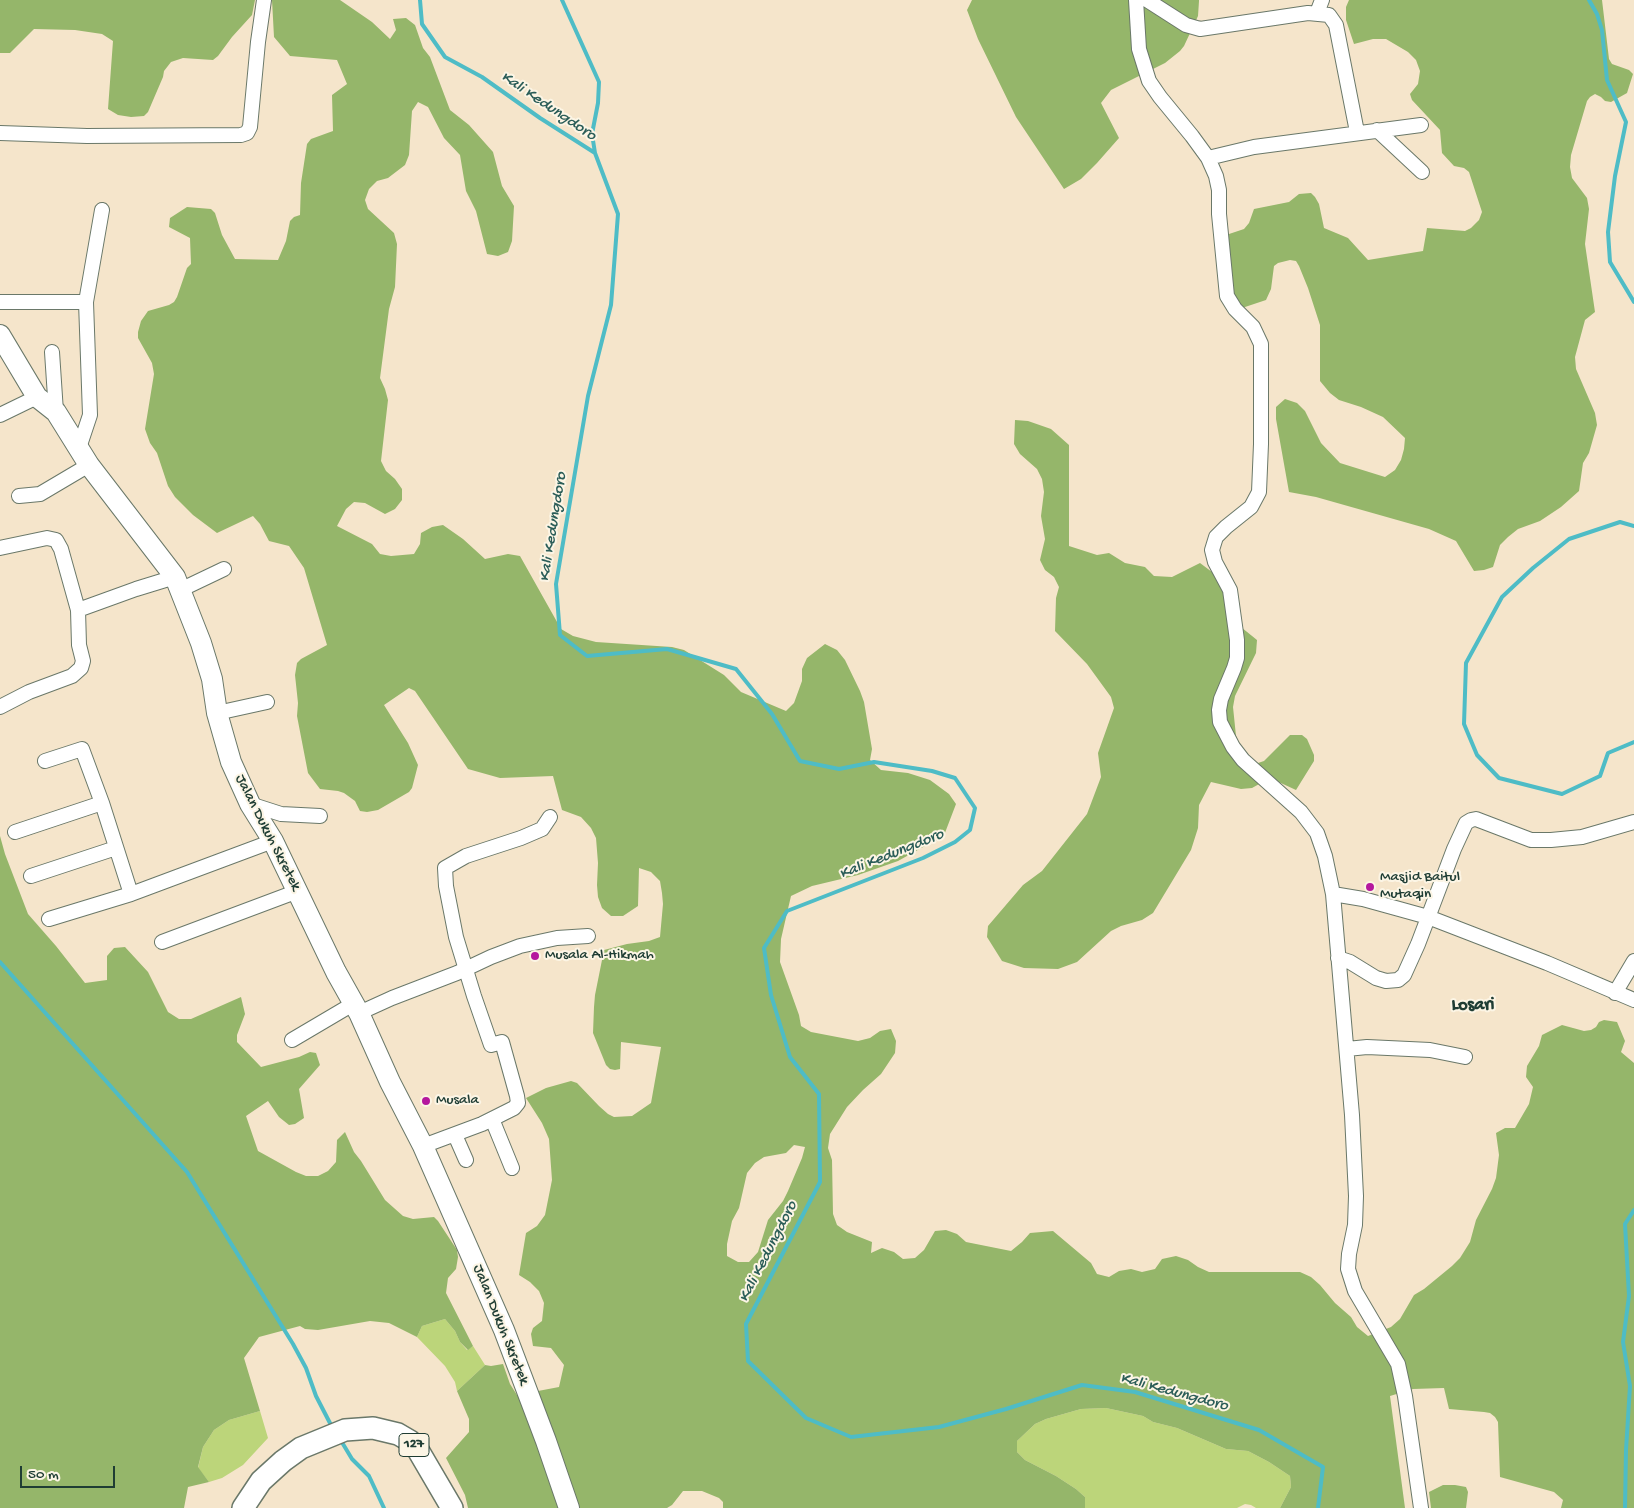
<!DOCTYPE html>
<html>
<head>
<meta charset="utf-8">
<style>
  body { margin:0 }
  #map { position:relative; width:1634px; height:1508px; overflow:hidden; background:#f5e5cb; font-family:"Gochi Hand",sans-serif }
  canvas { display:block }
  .scale { position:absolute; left:20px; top:1466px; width:95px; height:22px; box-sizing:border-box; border:2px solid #1f3d34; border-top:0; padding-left:6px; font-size:15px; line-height:18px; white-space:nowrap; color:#1f3d34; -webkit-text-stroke:4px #fcf5e5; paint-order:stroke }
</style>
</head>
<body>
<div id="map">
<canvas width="1634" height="1508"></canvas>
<div class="scale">50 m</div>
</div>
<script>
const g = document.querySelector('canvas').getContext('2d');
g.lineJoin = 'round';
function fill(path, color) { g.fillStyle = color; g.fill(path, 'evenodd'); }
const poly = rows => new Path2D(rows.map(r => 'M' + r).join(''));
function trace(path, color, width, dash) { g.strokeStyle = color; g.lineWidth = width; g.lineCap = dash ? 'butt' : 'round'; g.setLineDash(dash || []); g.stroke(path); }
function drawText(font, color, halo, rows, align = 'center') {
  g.font = font + ' "Gochi Hand",sans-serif'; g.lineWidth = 4; g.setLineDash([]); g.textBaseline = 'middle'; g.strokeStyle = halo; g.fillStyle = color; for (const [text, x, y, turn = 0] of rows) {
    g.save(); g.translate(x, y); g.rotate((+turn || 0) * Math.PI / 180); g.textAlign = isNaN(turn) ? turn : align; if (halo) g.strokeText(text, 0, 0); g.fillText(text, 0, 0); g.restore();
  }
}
fill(poly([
  [445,1319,455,1331,460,1342,467,1350,473,1346,485,1365,457,1391,455,1382,445,1366,417,1337,422,1326],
  [1106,1408,1143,1416,1153,1422,1177,1428,1226,1449,1248,1451,1269,1462,1290,1476,1291,1487,1280,1508,1256,1508,1251,1505,1245,1504,1237,1508,1085,1508,1085,1497,1076,1489,1056,1476,1025,1460,1017,1452,1017,1441,1035,1424,1046,1419,1081,1409],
  [260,1411,268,1438,243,1465,222,1478,209,1482,198,1468,203,1447,214,1430,229,1420]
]), '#bcd57a');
fill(poly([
  [0,0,255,0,252,15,232,37,218,56,213,60,183,58,171,62,164,71,163,77,148,112,144,116,131,117,118,115,108,109,113,41,102,34,75,30,34,29,10,53,0,53],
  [272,0,340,0,372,22,390,39,396,30,393,19,406,18,415,25,423,48,430,57,450,110,469,125,493,152,502,186,514,206,512,241,508,252,498,256,487,254,476,211,466,191,460,155,444,138,428,107,418,102,412,111,409,155,405,165,388,178,377,181,369,189,365,200,368,209,394,233,397,244,395,287,389,309,380,378,385,389,388,400,381,461,386,471,395,479,402,489,402,500,395,509,385,514,365,503,354,502,346,509,337,526,372,544,380,554,391,556,414,554,420,544,421,533,432,527,443,525,463,539,485,559,508,554,520,556,561,629,573,636,596,642,672,647,684,650,724,675,741,692,786,711,794,703,802,681,802,669,807,658,825,644,837,650,845,660,860,691,864,702,872,749,870,760,881,770,908,773,930,780,949,794,956,804,943,838,932,842,898,861,858,875,812,886,791,896,781,939,780,962,799,1015,801,1026,811,1032,858,1041,870,1038,880,1031,891,1029,896,1041,895,1053,881,1074,863,1090,847,1107,830,1134,828,1148,832,1160,833,1214,837,1225,847,1232,872,1242,871,1253,882,1248,894,1252,903,1259,915,1258,924,1250,935,1231,946,1230,957,1234,966,1242,1011,1251,1022,1242,1030,1233,1053,1231,1091,1263,1097,1274,1109,1277,1119,1271,1131,1269,1142,1272,1155,1269,1162,1259,1176,1256,1188,1260,1198,1267,1209,1272,1300,1272,1311,1277,1320,1285,1335,1303,1351,1317,1357,1327,1368,1336,1391,1327,1400,1319,1414,1295,1424,1289,1452,1266,1460,1258,1470,1242,1476,1220,1492,1189,1496,1178,1499,1155,1496,1133,1505,1128,1515,1128,1529,1104,1533,1087,1526,1077,1527,1066,1539,1046,1542,1035,1562,1025,1584,1031,1591,1030,1596,1027,1599,1022,1604,1020,1617,1022,1625,1041,1621,1052,1634,1063,1634,1508,1561,1508,1563,1500,1554,1492,1500,1477,1498,1422,1495,1417,1490,1413,1484,1412,1449,1409,1444,1388,1413,1389,1390,1396,1405,1508,1280,1508,1291,1487,1290,1476,1269,1462,1248,1451,1226,1449,1177,1428,1153,1422,1143,1416,1106,1408,1081,1409,1046,1419,1035,1424,1017,1441,1017,1452,1025,1460,1056,1476,1076,1489,1085,1497,1085,1508,723,1508,723,1502,719,1498,702,1491,683,1491,672,1505,667,1508,468,1508,465,1495,446,1458,469,1432,469,1419,457,1391,485,1365,491,1366,503,1364,510,1384,517,1395,559,1387,564,1365,551,1348,533,1346,531,1334,533,1328,542,1321,544,1303,539,1291,530,1282,519,1275,526,1233,537,1226,545,1215,552,1180,549,1139,542,1123,526,1098,546,1088,571,1081,577,1083,599,1106,608,1114,614,1117,632,1116,651,1103,661,1047,621,1042,620,1069,615,1070,610,1069,606,1065,593,1033,594,1007,595,995,604,950,627,944,649,941,660,937,663,904,662,893,660,881,651,872,639,868,638,906,623,916,611,916,602,908,598,897,597,885,598,863,596,838,591,828,581,817,562,810,553,776,500,778,468,769,415,691,409,688,384,705,408,743,418,765,412,788,409,792,378,810,367,812,360,811,355,801,344,793,338,791,320,789,308,773,297,716,298,703,295,675,297,663,301,659,327,645,304,568,289,546,269,541,260,524,253,516,217,533,193,515,175,497,168,486,157,453,150,443,145,429,154,374,152,363,138,338,138,332,141,321,148,311,169,305,174,302,177,297,187,268,191,264,190,238,169,227,170,218,187,207,211,209,215,213,222,235,235,259,278,260,286,241,290,221,294,217,300,215,301,183,307,144,311,139,333,131,332,95,347,84,337,60,290,56,274,37],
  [794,1145,805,1147,802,1158,788,1191,783,1201,768,1220,758,1252,749,1262,738,1262,727,1256,727,1244,732,1221,739,1208,747,1173,755,1163,764,1157,786,1153],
  [972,0,1199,0,1199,1,1198,16,1184,46,1180,51,1165,63,1111,90,1101,103,1119,138,1097,163,1081,179,1064,189,1016,117,978,39,967,10],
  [1349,0,1602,0,1609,59,1612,64,1629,70,1633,74,1627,93,1611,102,1605,101,1601,97,1595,94,1590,97,1587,101,1571,155,1570,167,1572,178,1587,198,1589,209,1585,244,1595,312,1585,320,1575,357,1576,369,1595,413,1597,425,1589,453,1583,463,1579,491,1561,507,1540,521,1518,529,1508,537,1500,545,1493,567,1484,570,1474,571,1456,541,1429,529,1316,497,1289,492,1276,419,1276,407,1285,399,1297,403,1305,411,1321,443,1340,463,1385,477,1395,470,1401,460,1404,449,1405,438,1383,417,1361,407,1339,400,1330,393,1320,381,1320,325,1308,288,1299,266,1296,261,1290,260,1278,263,1274,266,1271,289,1266,300,1242,308,1233,293,1226,235,1244,229,1249,223,1254,209,1289,202,1299,194,1311,193,1315,197,1319,204,1324,228,1348,238,1368,260,1423,251,1427,228,1465,231,1471,228,1479,220,1482,212,1469,172,1464,168,1454,166,1442,153,1440,130,1412,100,1410,94,1418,84,1420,71,1416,60,1408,52,1386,39,1373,39,1354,44,1346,20,1346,7],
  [1015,420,1028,421,1051,429,1069,445,1069,546,1097,555,1109,553,1125,563,1145,567,1154,576,1172,577,1200,563,1220,578,1231,619,1257,640,1256,653,1235,696,1233,707,1236,736,1241,747,1252,761,1258,763,1264,761,1290,735,1302,735,1307,739,1314,755,1314,761,1296,790,1270,778,1252,788,1241,789,1211,782,1199,805,1198,828,1191,850,1153,913,1142,920,1121,926,1111,931,1077,962,1058,969,1024,968,1002,961,987,937,988,926,1023,885,1042,871,1087,814,1101,777,1098,753,1114,708,1111,697,1087,664,1055,631,1056,598,1059,587,1054,577,1045,570,1040,560,1045,539,1041,516,1044,492,1042,479,1037,469,1020,454,1014,444],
  [0,836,5,854,28,914,56,946,85,983,107,980,107,956,114,948,125,947,148,972,168,1012,179,1019,191,1019,241,997,245,1014,237,1035,237,1042,261,1067,299,1057,310,1052,316,1053,320,1065,299,1089,304,1118,295,1124,289,1125,279,1117,268,1101,246,1116,258,1151,296,1172,306,1176,318,1176,328,1171,336,1162,337,1140,345,1132,354,1152,361,1161,385,1200,403,1216,413,1219,434,1217,438,1221,457,1250,458,1257,456,1269,448,1278,446,1293,473,1346,468,1350,460,1342,455,1331,445,1319,422,1326,417,1337,389,1323,370,1321,318,1330,305,1329,300,1326,259,1337,244,1358,260,1411,229,1420,214,1430,203,1447,198,1467,209,1482,188,1487,184,1508,0,1508],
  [1443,1485,1455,1485,1466,1487,1468,1492,1466,1508,1431,1508,1429,1492]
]), '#95b66a');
trace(poly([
  [420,0,422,24,445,57,482,77,540,118,595,153,618,214,611,305,588,396,556,584,560,635,587,656,667,649,736,669,772,714,800,761,839,769,874,762,932,771,955,778,975,808,970,830,955,842,923,858,787,911,764,948,771,995,790,1057,819,1094,820,1182,746,1324,748,1361,806,1418,851,1437,939,1427,1006,1409,1082,1385,1135,1392,1259,1430,1323,1467,1318,1508],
  [562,0,599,82,598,103,592,134,595,153],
  [1589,0,1597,14,1602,30,1607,80,1626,122,1615,176,1608,232,1610,262,1634,302],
  [1634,526,1620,522,1569,539,1533,568,1502,597,1466,663,1464,724,1477,755,1499,778,1562,794,1600,776,1608,753,1634,742],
  [0,962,187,1172,293,1344,306,1368,316,1396,332,1427],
  [340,1439,352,1459,369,1476,384,1508],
  [1625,1508,1626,1450,1630,1386,1623,1342,1629,1296,1625,1224,1634,1210]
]), '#4ebcc6', 4);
const street = poly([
  [1136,0,1139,49,1149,81,1160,97,1192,136,1208,158,1216,176,1219,190,1219,214,1227,296,1235,309,1253,327,1261,344,1261,444,1259,492,1251,507,1226,527,1216,537,1212,550,1215,562,1230,590,1237,640,1237,658,1234,668,1221,699,1219,710,1220,722,1233,747,1243,760,1301,812,1317,833,1325,856,1333,894,1352,1115,1356,1196,1355,1225,1349,1254,1348,1269,1355,1291,1398,1364,1405,1396,1421,1508],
  [1147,0,1186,25,1200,29,1308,13,1329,15,1336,25,1357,132],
  [1317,13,1322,0],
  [1377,130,1422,172],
  [0,133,87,136,241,135,247,133,250,127,258,42,264,0],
  [1208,158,1254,147,1421,125],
  [0,302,86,302],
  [52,352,56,412],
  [0,415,37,397],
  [79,448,90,415,86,302,102,210],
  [19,496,40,494,89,465],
  [0,548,47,538,56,540,61,549,78,610],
  [180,590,224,569],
  [0,707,29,692,72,676,81,668,83,661,79,645,78,610,136,589,175,577],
  [217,713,267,702],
  [45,761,82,749,102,803,131,894],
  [250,804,281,814,320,816],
  [15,832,102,803],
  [31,876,116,848],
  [1333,894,1363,899,1428,917,1547,963,1634,1000],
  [49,919,131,894,273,841],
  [162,942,298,891],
  [1338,958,1350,962,1376,978,1386,981,1398,980,1404,975,1418,944,1454,849,1466,823,1471,820,1476,819,1531,840,1551,840,1582,837,1634,822],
  [1615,993,1634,961],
  [359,1013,392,998,457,973,491,957,520,946,557,938,588,936],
  [292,1040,353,1004],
  [1347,1049,1367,1047,1430,1050,1465,1057],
  [492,1119,512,1168],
  [455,1135,466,1160],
  [423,1146,482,1124,514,1108,518,1103,517,1096,502,1042,491,1045,474,996,456,937,446,886,445,868,466,856,521,838,542,829,550,817]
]);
const secondary = poly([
  [0,335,37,397,56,412,89,465,175,577,201,643,212,679,217,713,231,762,250,804,273,841,336,972,359,1013,390,1082,423,1146,504,1330,546,1441,569,1508]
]);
const primary = poly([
  [243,1508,261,1481,283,1461,301,1448,345,1430,373,1428,398,1434,410,1441,418,1450,452,1508]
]);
trace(street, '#6a7869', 16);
trace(secondary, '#6a7869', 22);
trace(primary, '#6a7869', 24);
trace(street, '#fff', 14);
trace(secondary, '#fff', 20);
trace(primary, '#fff', 21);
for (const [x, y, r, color] of [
  [1370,887,5,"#b5179e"],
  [535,956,5,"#b5179e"],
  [426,1101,5,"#b5179e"]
]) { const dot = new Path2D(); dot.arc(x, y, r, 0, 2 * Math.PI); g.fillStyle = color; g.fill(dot); trace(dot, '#fcf5e5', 2); }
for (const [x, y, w] of [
  [414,1445,30]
]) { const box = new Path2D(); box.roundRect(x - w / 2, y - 11.5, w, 23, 4); g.fillStyle = '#fcf5e5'; g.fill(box); trace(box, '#1f3d34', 1); }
drawText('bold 14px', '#1f3d34', null, [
  ["127",414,1445]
]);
drawText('15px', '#1f3d34', '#fcf5e5', [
  ["Jalan Dukuh Skretek",267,833,63],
  ["Jalan Dukuh Skretek",500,1325,68]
]);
drawText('15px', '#1f3d34', '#fcf5e5', [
  ["Masjid Baitul",1380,878],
  ["Mutaqin",1380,895],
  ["Musala Al-Hikmah",545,956],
  ["Musala",436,1101]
], 'left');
drawText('italic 16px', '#2b5d58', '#fcf5e5', [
  ["Kali Kedungdoro",548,107,34],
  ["Kali Kedungdoro",554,527,-81],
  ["Kali Kedungdoro",892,855,-22],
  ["Kali Kedungdoro",769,1252,-63],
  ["Kali Kedungdoro",1174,1393,15]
]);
drawText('bold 18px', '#1f3d34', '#fcf5e5', [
  ["Losari",1473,1006]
]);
</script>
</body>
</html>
